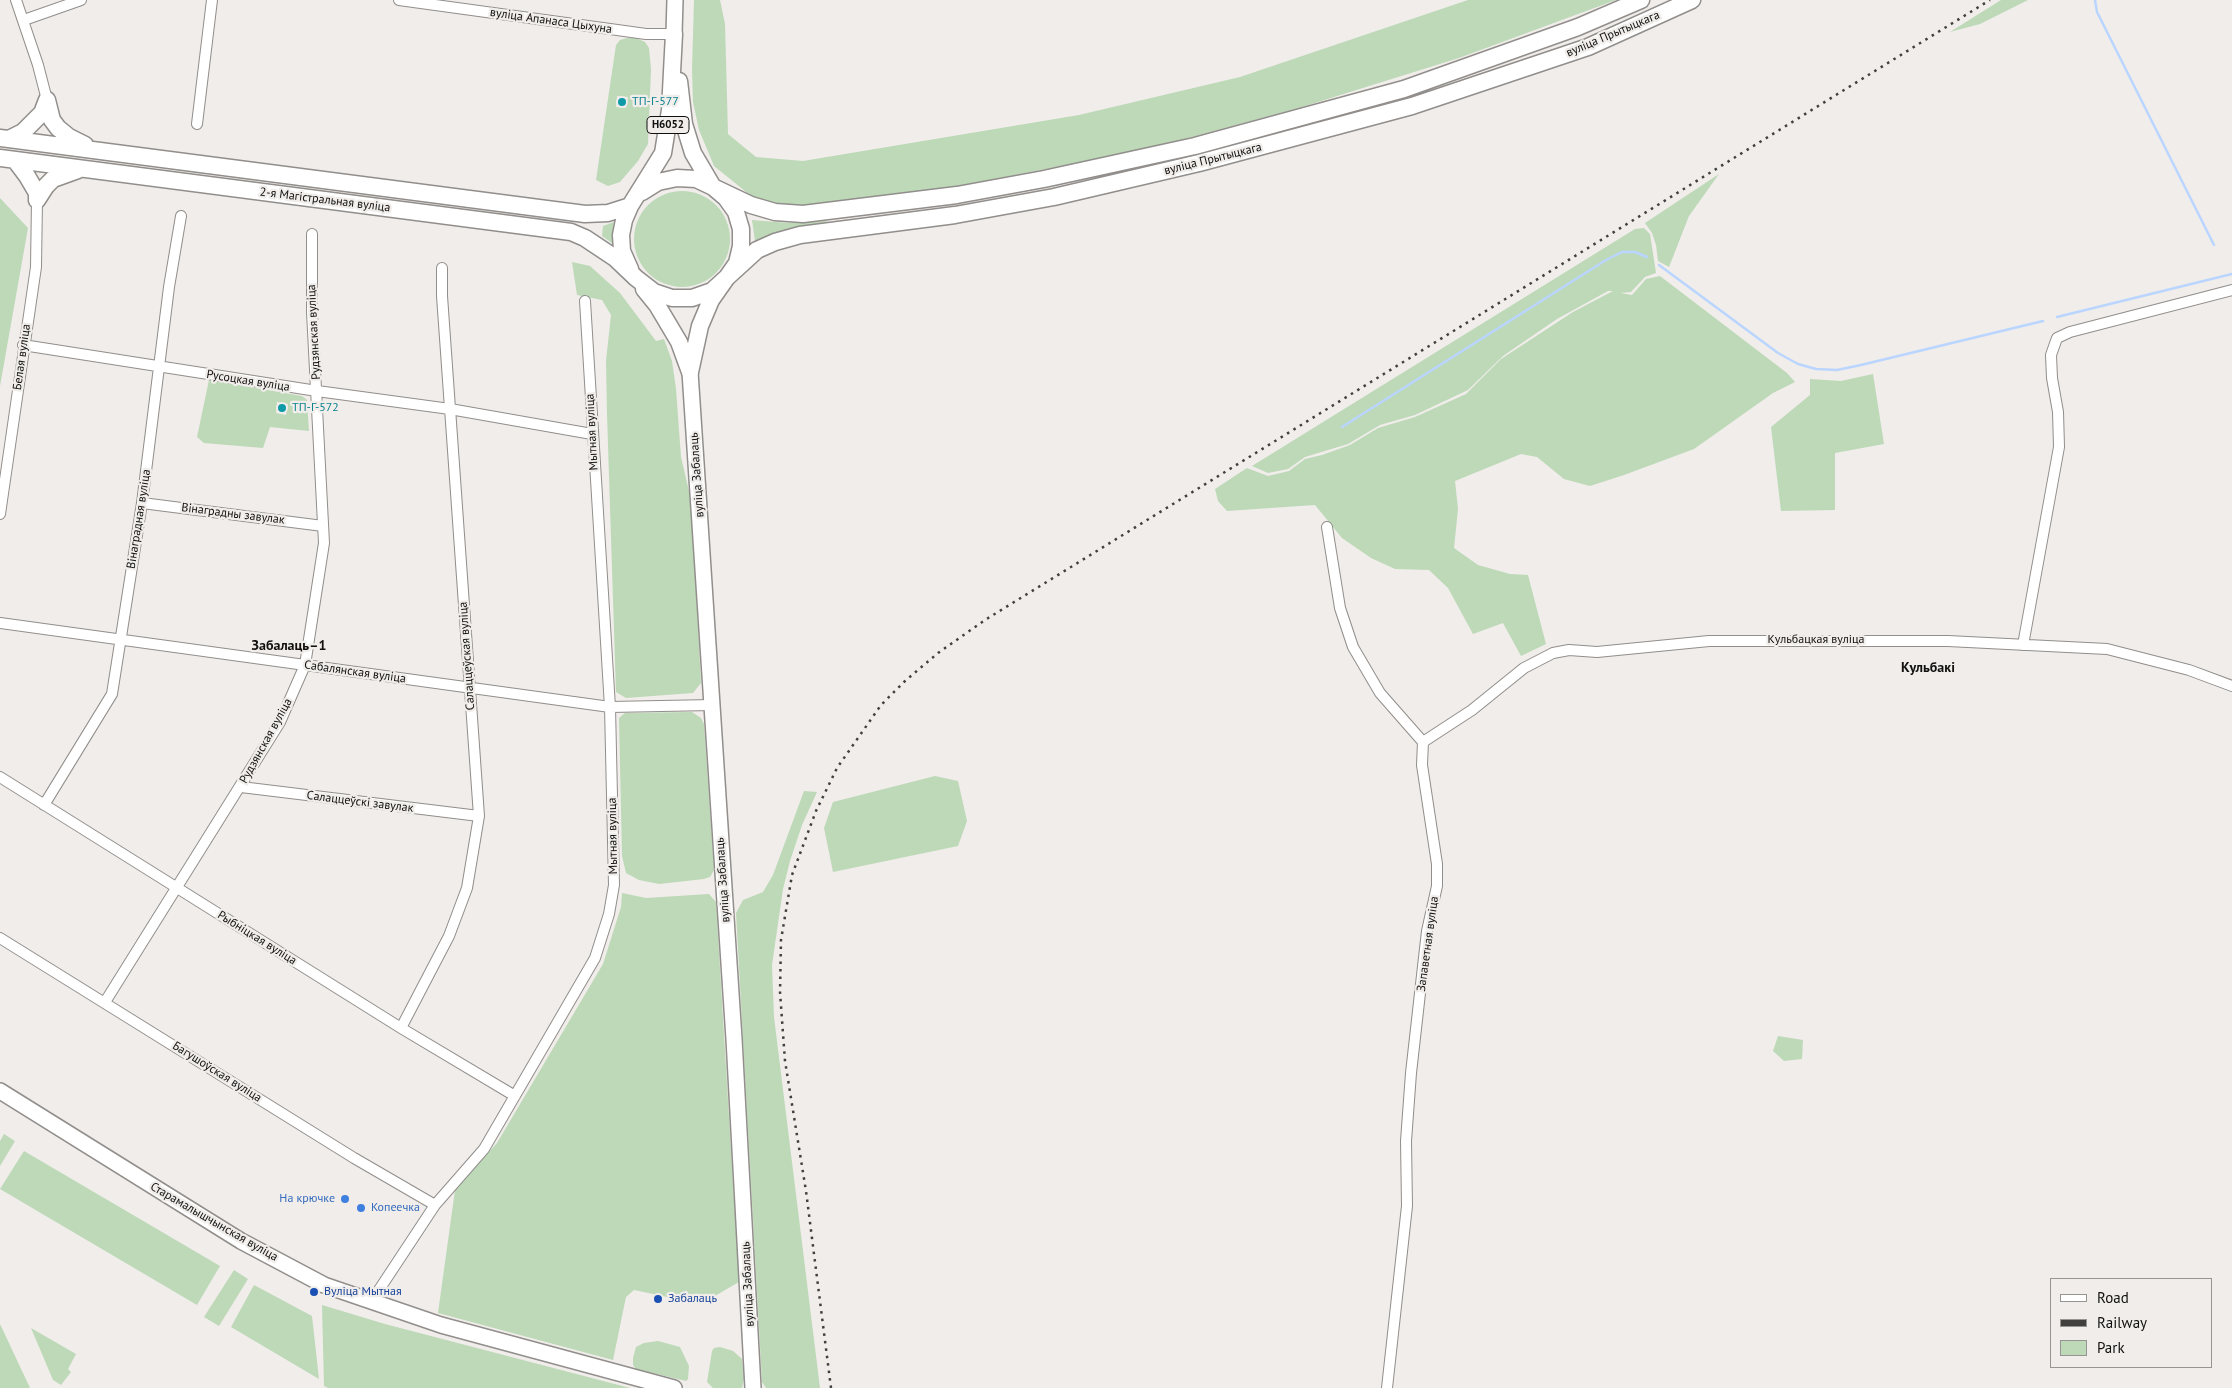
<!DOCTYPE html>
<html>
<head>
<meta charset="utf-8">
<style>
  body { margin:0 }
  #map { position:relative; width:2232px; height:1388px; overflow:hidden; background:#f0edea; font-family:"PT Sans",sans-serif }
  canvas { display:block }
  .legend { position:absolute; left:2050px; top:1278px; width:162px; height:90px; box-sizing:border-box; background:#f0edea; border:1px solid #979592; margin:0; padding:6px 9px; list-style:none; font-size:15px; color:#11100f }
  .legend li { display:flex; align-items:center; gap:10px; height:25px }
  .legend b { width:25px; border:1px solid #979592 }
</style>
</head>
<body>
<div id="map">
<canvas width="2232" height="1388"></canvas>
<ul class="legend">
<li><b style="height:6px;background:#fff"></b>Road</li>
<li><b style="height:6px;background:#41403e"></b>Railway</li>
<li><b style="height:14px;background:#bdd9b8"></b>Park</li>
</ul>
</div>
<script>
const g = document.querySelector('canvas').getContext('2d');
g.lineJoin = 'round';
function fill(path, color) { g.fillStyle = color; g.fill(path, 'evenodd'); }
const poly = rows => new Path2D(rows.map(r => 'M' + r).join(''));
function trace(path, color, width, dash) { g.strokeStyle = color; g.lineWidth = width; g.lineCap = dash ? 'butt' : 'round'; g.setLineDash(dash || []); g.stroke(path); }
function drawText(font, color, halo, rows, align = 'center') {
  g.font = font + ' "PT Sans",sans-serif'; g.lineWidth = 4.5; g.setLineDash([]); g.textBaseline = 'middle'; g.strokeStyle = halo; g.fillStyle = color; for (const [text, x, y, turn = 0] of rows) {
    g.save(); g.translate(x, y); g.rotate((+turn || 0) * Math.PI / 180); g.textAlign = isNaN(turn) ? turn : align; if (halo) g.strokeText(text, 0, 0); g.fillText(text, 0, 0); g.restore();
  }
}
fill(poly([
  [694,0,720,0,725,24,728,134,756,157,803,161,1079,115,1240,77,1468,0,1616,0,1459,58,1302,107,1144,150,958,186,878,199,791,207,769,202,750,195,714,166,699,130,693,102,692,69],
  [2001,0,2028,0,1980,24,1950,32],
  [627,38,636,38,645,42,649,48,651,69,648,144,638,161,620,182,608,186,596,180,616,45,620,40],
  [617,96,628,97,626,108,616,107],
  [1719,174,1689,216,1669,267,1658,261,1656,245,1652,233,1645,223],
  '634 239a48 48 0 1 1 96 0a48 48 0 1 1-96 0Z',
  [0,198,28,228,0,386],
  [752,220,788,223,827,221,827,224,789,230,755,241],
  [614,222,612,243,602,236,603,226],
  [1644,228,1650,234,1656,273,1645,277,1631,292,1620,293,1632,295,1646,279,1660,276,1787,373,1795,382,1773,393,1694,449,1624,475,1590,486,1564,479,1537,457,1521,454,1455,481,1458,509,1454,548,1478,565,1510,574,1528,575,1546,644,1521,656,1503,623,1473,634,1448,588,1429,570,1395,569,1371,558,1342,538,1315,505,1227,511,1218,501,1215,489,1247,468,1268,476,1289,471,1305,459,1322,455,1350,445,1378,428,1415,417,1466,394,1501,359,1573,312,1613,291,1608,291,1557,319,1503,356,1468,390,1415,415,1380,425,1348,444,1305,457,1288,469,1268,473,1252,466,1635,229],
  [572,262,590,266,620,293,656,341,664,339,672,361,676,389,681,457,691,500,701,683,693,693,626,698,616,692,607,414,606,361,611,315,602,300,577,295],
  [1873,374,1884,444,1835,453,1835,510,1781,511,1771,427,1810,395,1810,379,1841,381],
  [209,380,302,396,307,400,309,431,270,427,263,448,204,443,197,437],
  [277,402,288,404,286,415,276,413],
  [692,712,701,718,704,724,714,870,710,877,704,879,659,884,639,880,626,873,622,856,619,718,625,713],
  [935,776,958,781,967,821,958,846,833,872,824,828,833,802],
  [804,791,817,792,802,825,790,861,783,889,772,965,774,1017,820,1388,766,1388,762,1382,736,913,743,900,763,892,773,875],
  [622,893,646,898,709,894,716,902,739,1282,701,1304,634,1290,626,1297,613,1360,438,1313,455,1190,497,1143,603,964,621,907],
  [1778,1036,1803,1040,1802,1059,1784,1061,1773,1051],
  [4,1134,15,1141,0,1166,0,1141],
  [24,1151,220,1266,197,1305,0,1189],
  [234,1270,248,1279,219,1326,204,1317],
  [254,1285,312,1316,319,1379,231,1327],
  [322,1305,385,1324,630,1388,328,1388,324,1386],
  [0,1324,30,1388,0,1388],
  [31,1328,76,1354,68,1369,71,1372,61,1385,53,1380],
  [658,1341,680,1347,689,1366,688,1379,686,1381,636,1369,633,1365,633,1358,636,1347,644,1343],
  [720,1347,733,1351,742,1359,744,1378,742,1388,713,1388,707,1382,712,1351,714,1348]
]), '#bdd9b8');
trace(poly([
  [2095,0,2097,12,2214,245],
  [1659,265,1778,353,1798,364,1816,369,1837,370,1861,365,2043,321],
  [2057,317,2232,274],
  [1342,427,1606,260,1622,252,1635,252,1647,257]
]), '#bad5ff', 2.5);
const street = poly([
  [16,0,38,65,47,100],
  [399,0,610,29,646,34,674,34],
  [24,20,81,0],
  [197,124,212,0],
  [23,345,317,391,450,409,592,434],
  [142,503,323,526],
  [0,514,36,267,37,200],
  [1327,527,1340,608,1353,647,1380,693,1423,742,1422,765,1437,864,1437,886,1427,931,1411,1073,1406,1141,1407,1206,1387,1388],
  [0,623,610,707,712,705],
  [2023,645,2059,447,2058,412,2052,378,2051,355,2057,338,2070,332,2232,290],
  [1423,742,1472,710,1524,668,1553,653,1569,650,1597,652,1709,641,1948,641,2107,649,2189,670,2232,686],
  [0,777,401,1028,515,1096],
  [241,787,479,816],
  [44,805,112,694,142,503,169,287,181,216],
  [0,938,354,1158,435,1205],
  [105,1002,280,722,305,665,324,543,312,312,312,234],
  [401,1028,449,936,467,888,479,816,442,296,442,268],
  [371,1302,435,1205,484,1149,595,958,609,914,614,885,610,707,585,301]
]);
const secondary = poly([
  [674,34,675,0],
  [690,372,734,1039,753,1388],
  [0,1091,241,1241,324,1285,441,1325,674,1388]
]);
const primary = poly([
  [679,81,684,124,693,153,713,187],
  [47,100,52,120,58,128,69,137,85,145],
  [0,138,585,214,608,213,630,206],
  [9,139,23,132,42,113,47,100],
  [0,158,571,232,585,238,615,258,636,278,654,292,672,298,692,298,712,291,757,250,775,242,800,235,955,215,1054,197,1199,163,1412,106,1588,47,1692,0],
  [15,160,27,176,37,193,37,200],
  [713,187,751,205,775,212,803,214,957,195,1044,179,1195,146,1404,89,1578,27,1641,0],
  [642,192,658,182,677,178,696,179,713,187,726,198,736,212,741,229,741,246,737,263,711,300,700,326,690,372],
  [37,200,46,186,53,179,78,170],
  [630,269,622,251,621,235,624,220,630,206,663,153,670,110,674,34],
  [644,289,657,305,679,342,690,372]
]);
trace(street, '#918e8b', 12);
trace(secondary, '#918e8b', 18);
trace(primary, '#918e8b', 19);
trace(street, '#fff', 10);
trace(secondary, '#fff', 15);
trace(primary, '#fff', 16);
trace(poly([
  [831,1388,806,1191,785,1061,780,992,781,940,792,875,816,811,837,768,881,705,905,681,938,653,985,620,1990,0]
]), '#41403e', 2.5, [2.5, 5]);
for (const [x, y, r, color] of [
  [622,102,5,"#0f9aa8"],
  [282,408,5,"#0f9aa8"],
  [345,1199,5,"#3f7fe0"],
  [361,1208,5,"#3f7fe0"],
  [314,1292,5,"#1a4fb4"],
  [658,1299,5,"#1a4fb4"]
]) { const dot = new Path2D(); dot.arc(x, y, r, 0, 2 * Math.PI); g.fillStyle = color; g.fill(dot); trace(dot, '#f0edea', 2); }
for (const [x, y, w] of [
  [668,125,42]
]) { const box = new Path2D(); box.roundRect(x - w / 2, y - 8.5, w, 17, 4); g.fillStyle = '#f0edea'; g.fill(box); trace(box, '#11100f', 1); }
drawText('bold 11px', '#11100f', null, [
  ["Н6052",668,125]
]);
drawText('12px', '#11100f', '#f0edea', [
  ["вуліца Апанаса Цыхуна",551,21,8],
  ["вуліца Прытыцкага",1613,34,-23],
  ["вуліца Прытыцкага",1213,159,-14],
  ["2-я Магістральная вуліца",325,200,7],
  ["Рудзянская вуліца",314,332,-93],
  ["Белая вуліца",22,357,-82],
  ["Русоцкая вуліца",248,381,9],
  ["Мытная вуліца",592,432,-93],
  ["вуліца Забалаць",697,475,-94],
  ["Вінаградны завулак",233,514,7],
  ["Вінаградная вуліца",139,519,-81],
  ["Кульбацкая вуліца",1816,640],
  ["Салаццеўская вуліца",467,656,-94],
  ["Сабалянская вуліца",355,672,8],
  ["Рудзянская вуліца",266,741,-61],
  ["Салаццеўскі завулак",360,802,7],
  ["Мытная вуліца",613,836,-91],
  ["вуліца Забалаць",723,880,-94],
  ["Рыбніцкая вуліца",257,938,32],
  ["Запаветная вуліца",1428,944,-82],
  ["Багушоўская вуліца",217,1072,32],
  ["Старамалышчынская вуліца",214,1222,30],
  ["вуліца Забалаць",748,1284,-93]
]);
drawText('12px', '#0d838f', '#f0edea', [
  ["ТП-Г-577",632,102],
  ["ТП-Г-572",292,408]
], 'left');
drawText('12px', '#366cbe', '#f0edea', [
  ["На крючке",335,1199],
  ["Копеечка",371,1208,"left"]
], 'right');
drawText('12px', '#164399', '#f0edea', [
  ["Вуліца Мытная",324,1292],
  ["Забалаць",668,1299]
], 'left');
drawText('bold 14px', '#11100f', '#f0edea', [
  ["Забалаць–1",289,646],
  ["Кульбакі",1928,668]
]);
</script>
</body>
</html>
